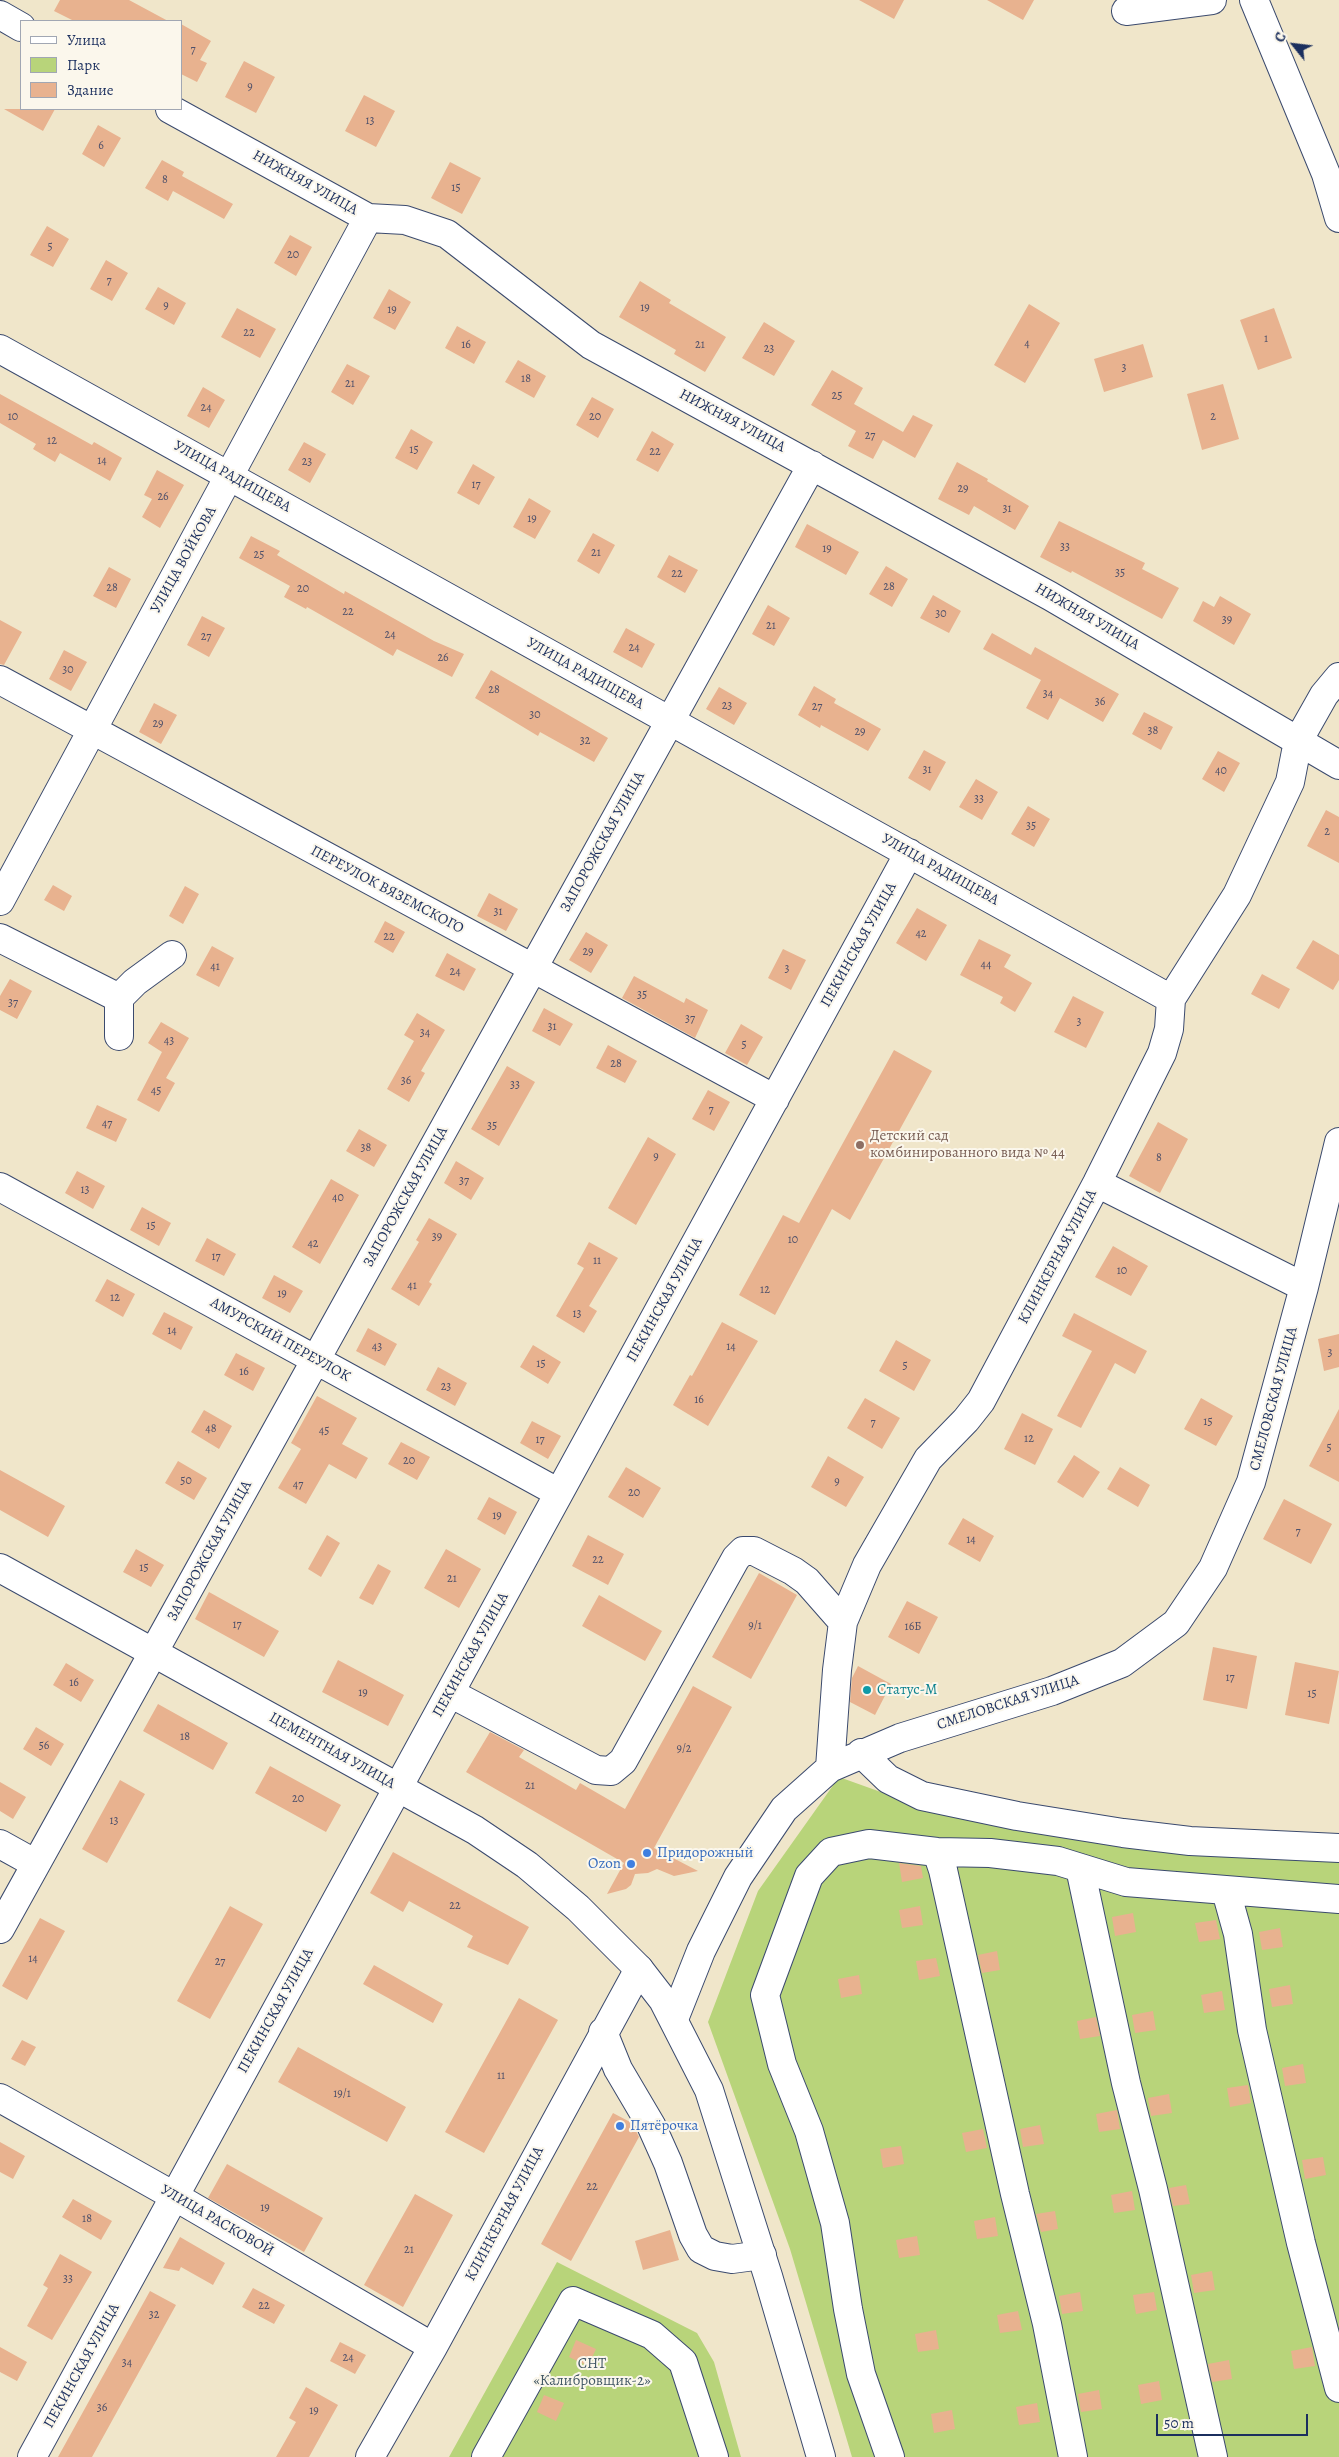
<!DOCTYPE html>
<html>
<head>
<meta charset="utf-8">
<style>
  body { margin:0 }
  #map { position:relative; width:1339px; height:2457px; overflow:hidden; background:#f0e6ca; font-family:Alegreya,serif }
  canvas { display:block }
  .legend { position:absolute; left:20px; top:20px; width:162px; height:90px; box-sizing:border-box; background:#fbf7ec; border:1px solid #a1a7b3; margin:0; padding:6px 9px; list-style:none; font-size:15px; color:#1b2f5e }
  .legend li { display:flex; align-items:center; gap:10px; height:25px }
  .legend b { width:25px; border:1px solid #a1a7b3 }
  .north { position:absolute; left:1269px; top:20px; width:50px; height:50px; -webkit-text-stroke:4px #fbf7ec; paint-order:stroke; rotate:299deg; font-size:14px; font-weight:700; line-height:20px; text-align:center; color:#1b2f5e }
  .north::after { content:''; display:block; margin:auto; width:18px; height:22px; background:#1b2f5e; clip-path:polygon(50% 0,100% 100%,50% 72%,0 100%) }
  .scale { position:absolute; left:1156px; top:2414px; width:152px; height:22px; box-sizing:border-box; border:2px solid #1b2f5e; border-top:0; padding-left:6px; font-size:15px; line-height:18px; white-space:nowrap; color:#1b2f5e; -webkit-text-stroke:4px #fbf7ec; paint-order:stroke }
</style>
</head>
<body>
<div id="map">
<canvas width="1339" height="2457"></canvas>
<ul class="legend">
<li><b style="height:6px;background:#fff"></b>Улица</li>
<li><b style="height:14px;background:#b8d47a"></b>Парк</li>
<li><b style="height:14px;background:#e8b28f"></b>Здание</li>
</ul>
<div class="north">С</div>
<div class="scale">50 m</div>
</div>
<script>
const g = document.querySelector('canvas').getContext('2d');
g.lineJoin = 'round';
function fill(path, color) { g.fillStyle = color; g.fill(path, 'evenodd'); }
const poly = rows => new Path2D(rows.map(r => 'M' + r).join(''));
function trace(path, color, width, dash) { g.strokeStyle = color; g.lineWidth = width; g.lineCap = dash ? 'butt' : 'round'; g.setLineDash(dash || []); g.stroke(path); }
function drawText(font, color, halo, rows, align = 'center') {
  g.font = font + ' Alegreya,serif'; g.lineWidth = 4; g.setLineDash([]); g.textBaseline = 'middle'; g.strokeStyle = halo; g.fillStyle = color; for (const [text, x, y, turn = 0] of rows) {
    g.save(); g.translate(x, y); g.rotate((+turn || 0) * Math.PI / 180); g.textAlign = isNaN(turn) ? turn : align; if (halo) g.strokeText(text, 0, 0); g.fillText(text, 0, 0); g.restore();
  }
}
fill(poly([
  [839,1777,917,1805,1339,1859,1339,2457,852,2457,790,2249,708,2022,758,1891],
  [557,2262,697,2333,714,2362,741,2457,449,2457]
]), '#b8d47a');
fill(poly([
  [60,0,129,0,168,21,74,21,54,11],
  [859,0,904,0,894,19],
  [987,0,1034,0,1023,20],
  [181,24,211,41,200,60,207,63,197,82,181,74],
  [244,61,275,77,256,113,225,97],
  [364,95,395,111,376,147,345,131],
  [4,109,55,109,43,131],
  [98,125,121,138,104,167,82,154],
  [162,160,184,172,182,176,233,204,224,219,173,191,168,201,145,188],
  [450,162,481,178,462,214,431,198],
  [47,226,69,239,53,267,30,255],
  [290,235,312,247,296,276,274,263],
  [106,260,128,273,112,301,90,289],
  [640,281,671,300,669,303,726,337,705,372,674,354,676,350,619,317],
  [158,287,186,303,174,325,145,309],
  [389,289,411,302,395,330,373,318],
  [1029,304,1060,323,1025,383,994,365],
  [237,308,276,329,260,358,221,337],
  [1274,308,1292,358,1258,370,1240,320],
  [764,322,795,341,774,376,742,358],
  [457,326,486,342,474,364,445,348],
  [1143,344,1153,377,1104,392,1094,359],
  [518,360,546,376,534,398,505,382],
  [347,364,370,376,353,405,331,392],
  [832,370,863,388,854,404,903,432,913,415,933,425,915,458,883,440,873,459,848,446,856,431,811,405],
  [1223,384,1239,439,1202,450,1187,394],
  [203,387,225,400,209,428,187,416],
  [0,394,92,445,94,442,122,458,110,481,60,453,55,462,33,449,36,444,0,423],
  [592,397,614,409,598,438,576,425],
  [411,429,433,442,417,470,395,458],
  [652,431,674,444,658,472,636,460],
  [304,442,326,454,310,483,288,470],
  [957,462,988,479,987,481,1029,506,1015,530,974,506,969,515,938,499],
  [473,464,495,477,479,505,457,493],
  [157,470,184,485,160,528,142,517,152,499,144,495],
  [529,498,551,511,535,539,513,527],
  [1059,521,1145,563,1142,569,1179,588,1162,619,1072,571,1071,573,1040,557],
  [807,524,859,552,846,575,795,547],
  [593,533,615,545,599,574,577,561],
  [251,536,280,551,277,555,344,594,345,591,434,641,464,654,452,677,397,649,393,656,307,607,306,609,284,597,290,586,239,558],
  [669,555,698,570,685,593,657,577],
  [886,566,908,579,892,607,869,594],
  [109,567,131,579,116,608,93,596],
  [933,595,961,611,949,633,920,618],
  [1220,596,1251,614,1234,645,1193,621,1203,601,1214,607],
  [768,605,790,618,774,646,752,634],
  [202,616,225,628,209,657,187,645],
  [0,620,22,632,4,665,0,664],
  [626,628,655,644,642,668,613,652],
  [992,633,1031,655,1035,647,1119,694,1103,722,1060,698,1048,720,1026,708,1041,680,983,649],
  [64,650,87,662,71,691,49,679],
  [491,670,608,738,594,762,540,732,538,736,475,698],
  [814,686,836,699,834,703,881,729,868,751,821,725,820,728,798,715],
  [719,687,747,703,734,725,706,709],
  [154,703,177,715,161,744,139,732],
  [1144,712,1173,727,1161,750,1132,734],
  [924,750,946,762,930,791,908,778],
  [1218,751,1240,763,1224,792,1202,779],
  [976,779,998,792,982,820,959,807],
  [1028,806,1050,819,1034,847,1011,834],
  [1326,810,1339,817,1339,863,1307,846],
  [53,885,72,896,64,911,44,900],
  [185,886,199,894,183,924,169,916],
  [489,893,518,909,506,931,477,916],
  [917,908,947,925,926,961,896,943],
  [385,921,405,932,393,953,374,942],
  [586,932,608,945,591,973,569,960],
  [979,939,1011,955,1004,967,1032,983,1015,1012,1000,1003,1003,997,960,975],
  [1313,940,1339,955,1339,980,1333,990,1296,968],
  [212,946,234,958,219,987,196,975],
  [783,949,806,960,791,990,768,978],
  [447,953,476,969,464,991,435,976],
  [1262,974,1290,989,1279,1009,1251,994],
  [634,976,684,1003,686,998,708,1010,695,1038,622,998],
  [10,979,32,991,17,1019,0,1010,0,996],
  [1073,996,1104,1012,1086,1048,1054,1032],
  [544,1008,573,1024,560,1046,532,1031],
  [417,1013,445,1030,421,1071,425,1073,409,1102,387,1089,414,1041,404,1035],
  [161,1022,189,1038,166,1078,175,1083,159,1112,137,1100,162,1052,148,1043],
  [741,1024,763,1037,747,1065,725,1053],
  [608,1045,637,1061,625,1083,596,1068],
  [894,1050,932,1071,850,1220,832,1209,775,1315,739,1295,783,1215,799,1223],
  [507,1066,535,1082,499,1146,471,1129],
  [708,1090,730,1102,714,1131,692,1119],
  [97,1105,127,1119,116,1142,86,1128],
  [1158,1122,1188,1139,1160,1193,1129,1176],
  [359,1129,387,1145,374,1167,346,1151],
  [648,1137,676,1154,636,1225,608,1208],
  [456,1161,484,1178,471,1200,444,1183],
  [77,1171,105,1186,93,1209,65,1193],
  [331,1179,359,1195,320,1264,292,1247],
  [142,1207,171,1223,159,1246,130,1230],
  [429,1218,457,1234,429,1282,432,1284,419,1306,391,1289,419,1242,416,1240],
  [207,1238,236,1254,224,1276,195,1261],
  [589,1242,618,1258,589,1306,597,1311,584,1333,556,1316,584,1268,577,1264],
  [1113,1246,1148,1266,1131,1296,1095,1277],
  [274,1275,303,1291,290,1313,262,1298],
  [107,1279,135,1294,123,1317,95,1301],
  [164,1312,193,1327,181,1350,152,1334],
  [1074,1313,1147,1351,1135,1374,1115,1363,1081,1428,1057,1416,1092,1351,1062,1336],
  [722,1322,758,1341,708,1426,673,1405,690,1375,692,1376],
  [368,1328,397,1344,385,1366,356,1351],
  [1339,1334,1339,1367,1324,1371,1318,1339],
  [896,1340,931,1360,914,1391,879,1371],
  [533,1345,561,1362,548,1384,520,1367],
  [236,1353,265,1368,253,1391,224,1375],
  [438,1367,467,1383,455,1406,426,1390],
  [317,1396,357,1418,342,1444,368,1458,356,1479,329,1464,306,1504,278,1488,301,1449,291,1443],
  [865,1398,900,1418,882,1449,847,1428],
  [1201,1398,1233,1416,1216,1446,1184,1429],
  [1339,1409,1339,1482,1309,1466],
  [204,1410,232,1426,219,1449,191,1432],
  [1022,1413,1053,1429,1035,1465,1004,1449],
  [532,1421,561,1436,548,1459,520,1443],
  [401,1442,430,1457,417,1480,388,1464],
  [1074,1455,1100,1472,1083,1498,1057,1482],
  [828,1456,864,1477,846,1507,811,1487],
  [178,1461,207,1478,194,1500,165,1483],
  [626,1467,661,1488,643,1518,608,1497],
  [1120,1467,1150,1485,1138,1507,1107,1489],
  [0,1470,65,1506,48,1537,0,1510],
  [489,1497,517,1512,505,1535,477,1519],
  [1284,1499,1332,1524,1311,1564,1263,1539],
  [963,1518,994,1536,980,1562,948,1544],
  [327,1535,340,1543,321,1577,308,1569],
  [588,1535,624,1554,608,1585,572,1566],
  [136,1549,164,1565,151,1587,123,1572],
  [446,1549,481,1569,459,1608,424,1588],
  [378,1564,391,1571,373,1605,359,1598],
  [759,1573,797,1595,751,1679,712,1657],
  [209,1592,279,1631,264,1657,195,1619],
  [599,1595,662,1631,645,1661,582,1626],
  [907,1601,938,1617,919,1654,888,1637],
  [1213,1647,1257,1656,1247,1709,1203,1700],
  [338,1660,404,1695,388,1726,322,1692],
  [1295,1662,1339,1671,1329,1724,1285,1715],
  [66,1663,94,1680,81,1702,53,1685],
  [858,1666,891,1684,875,1715,850,1702,852,1678],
  [693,1686,732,1707,654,1848,698,1871,674,1876,657,1869,648,1873,635,1874,631,1885,626,1889,607,1894,624,1863,466,1772,490,1732,524,1750,519,1757,576,1790,580,1783,625,1809],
  [158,1704,228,1743,213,1770,143,1731],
  [36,1727,64,1744,51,1766,23,1749],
  [270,1766,341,1805,326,1832,255,1793],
  [120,1780,145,1794,107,1863,82,1849],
  [0,1782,26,1797,13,1819,0,1811],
  [393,1852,529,1927,508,1965,467,1947,473,1936,409,1901,403,1912,370,1893],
  [899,1863,921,1866,923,1878,902,1882],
  [230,1906,263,1924,210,2019,177,2001],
  [920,1906,923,1925,902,1928,899,1910],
  [1133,1913,1136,1932,1115,1936,1112,1917],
  [40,1918,65,1931,27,2000,2,1986],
  [1216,1920,1220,1939,1199,1942,1195,1923],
  [1280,1928,1283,1947,1262,1950,1259,1932],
  [997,1951,1000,1970,982,1973,978,1955],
  [936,1958,940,1976,919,1980,916,1961],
  [374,1965,443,2004,433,2023,363,1984],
  [859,1975,862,1994,841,1998,838,1979],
  [1290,1985,1293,2004,1272,2007,1269,1989],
  [1222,1991,1225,2010,1204,2013,1201,1995],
  [519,1998,558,2020,484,2153,445,2132],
  [1153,2011,1156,2030,1135,2033,1132,2015],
  [1096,2017,1100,2036,1080,2039,1077,2021],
  [22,2040,36,2047,25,2066,11,2059],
  [298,2047,406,2107,387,2142,278,2082],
  [1303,2064,1306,2083,1285,2086,1282,2068],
  [1248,2085,1251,2103,1230,2107,1227,2088],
  [1169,2094,1172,2113,1151,2116,1148,2098],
  [1117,2110,1120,2129,1099,2132,1096,2114],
  [613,2113,632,2123,639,2137,571,2261,541,2244],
  [1040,2125,1044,2144,1023,2147,1020,2129],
  [983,2129,987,2148,966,2152,962,2133],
  [0,2142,25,2156,13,2179,0,2172],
  [901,2146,904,2164,883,2168,880,2149],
  [1323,2157,1326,2175,1305,2179,1302,2160],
  [227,2164,323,2218,304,2252,208,2198],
  [1186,2185,1190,2204,1173,2206,1169,2188],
  [1132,2191,1135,2210,1114,2213,1111,2195],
  [415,2194,453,2215,403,2307,364,2285],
  [73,2199,112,2221,101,2240,62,2217],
  [1055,2211,1058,2229,1041,2232,1036,2214],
  [995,2217,998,2236,977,2239,974,2221],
  [670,2230,679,2260,643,2270,635,2241],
  [917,2236,920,2255,899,2258,896,2240],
  [180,2237,225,2263,213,2285,181,2267,179,2271,163,2268],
  [60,2254,92,2272,52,2340,27,2326,48,2288,43,2285],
  [1212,2271,1215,2290,1194,2293,1191,2275],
  [253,2288,285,2305,274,2324,242,2307],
  [150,2291,176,2305,92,2457,58,2457],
  [1080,2292,1083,2311,1062,2314,1059,2296],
  [1154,2292,1157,2310,1136,2314,1133,2295],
  [1018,2311,1022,2330,1000,2333,997,2315],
  [936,2330,939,2349,918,2352,915,2334],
  [576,2340,596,2349,588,2366,569,2357],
  [340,2342,366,2355,355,2374,330,2361],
  [0,2347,27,2362,17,2381,0,2372],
  [1312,2347,1315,2366,1294,2369,1291,2351],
  [1229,2360,1232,2379,1212,2382,1208,2364],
  [1159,2381,1162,2400,1141,2404,1138,2385],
  [306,2387,338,2405,309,2457,276,2457,296,2422,289,2418],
  [1099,2390,1102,2409,1081,2412,1078,2394],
  [544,2395,564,2403,556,2421,537,2412],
  [1037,2403,1040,2422,1019,2425,1016,2407],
  [952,2410,955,2429,934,2433,931,2414]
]), '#e8b28f');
const minor = poly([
  [1254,0,1326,174,1339,218],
  [1126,11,1212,0],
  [0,15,21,27],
  [170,109,368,218,405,220,447,234,591,345,1050,596,1339,765],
  [0,349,1171,999],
  [0,680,775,1099],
  [0,901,368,218],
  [0,938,119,998],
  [119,1036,119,998,135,982,172,955],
  [1097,1183,1304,1287],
  [0,1187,559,1493],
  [450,1693,596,1770,611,1771,623,1761,736,1558,743,1551,754,1551,793,1571,807,1581,843,1622],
  [861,1753,888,1779,922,1796,1017,1816,1123,1833,1190,1841,1339,1848],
  [830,1768,837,1670,843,1622,867,1565,928,1459,966,1420,981,1401,1097,1183,1162,1053,1169,1029,1171,999,1237,895,1290,782,1298,741,1324,695,1339,677],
  [0,1844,36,1864],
  [937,1852,943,1870,1015,2194,1047,2324,1073,2457],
  [1080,1868,1126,2083,1153,2189,1213,2457],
  [1226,1891,1238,1934,1252,2030,1301,2243,1339,2388],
  [0,1929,812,465],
  [674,2019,701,1951,738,1877,784,1809,830,1768,900,1738,1052,1691,1122,1663,1176,1623,1213,1568,1251,1482,1304,1287,1339,1142],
  [603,2032,618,2069,651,2125,668,2163,693,2235,701,2249,715,2256,732,2259,762,2255],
  [0,2098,174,2196,433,2347],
  [32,2457,909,853],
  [370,2457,433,2347,639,1969],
  [486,2457,573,2301,652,2335,683,2362,714,2457],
  [890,2457,861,2374,848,2309,835,2223,809,2131,782,2064,765,1995,809,1876,831,1852,869,1844,937,1852,990,1853,1058,1861,1126,1882,1339,1899]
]);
const major = poly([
  [0,1568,475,1830,527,1865,578,1908,639,1969,663,2000,709,2090,768,2276,821,2457]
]);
trace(minor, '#3b4a6e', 30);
trace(major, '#3b4a6e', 30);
trace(minor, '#fff', 28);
trace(major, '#fff', 28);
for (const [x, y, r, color] of [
  [860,1145,5,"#8d6e63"],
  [867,1690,5,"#0f9aa8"],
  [647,1853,5,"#3f7fe0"],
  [631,1864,5,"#3f7fe0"],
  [620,2126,5,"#3f7fe0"]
]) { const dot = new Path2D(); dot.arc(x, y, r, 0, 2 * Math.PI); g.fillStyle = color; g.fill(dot); trace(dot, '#fbf7ec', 2); }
drawText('12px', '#4e506a', null, [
  ["7",193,50],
  ["9",250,87],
  ["13",370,121],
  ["6",101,146],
  ["8",165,180],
  ["15",456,188],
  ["5",50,247],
  ["20",293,255],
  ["7",109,281],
  ["9",166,306],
  ["19",645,308],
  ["19",392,310],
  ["22",249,333],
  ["1",1266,339],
  ["4",1027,344],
  ["16",466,345],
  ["21",700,345],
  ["23",769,349],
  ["3",1124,368],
  ["18",526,379],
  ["21",350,384],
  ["25",837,396],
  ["24",206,408],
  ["10",13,417],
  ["20",595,417],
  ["2",1213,417],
  ["27",870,436],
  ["12",52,441],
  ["15",414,450],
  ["22",655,452],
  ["14",102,461],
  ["23",307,462],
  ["17",476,485],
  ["29",963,489],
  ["26",163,497],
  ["31",1007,509],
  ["19",532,519],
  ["33",1065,547],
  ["19",827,549],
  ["21",596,553],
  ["25",259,555],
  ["35",1120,573],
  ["22",677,574],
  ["28",889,587],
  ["28",112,588],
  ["20",303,589],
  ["22",348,612],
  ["30",941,614],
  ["39",1227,620],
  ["21",771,626],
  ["24",390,635],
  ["27",206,637],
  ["24",634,648],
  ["26",443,658],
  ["30",68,670],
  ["28",494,690],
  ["34",1048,694],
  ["36",1100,702],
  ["23",727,706],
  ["27",817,707],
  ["30",535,715],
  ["29",158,724],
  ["38",1153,731],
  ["29",860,732],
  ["32",585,741],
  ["31",927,770],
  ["40",1221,771],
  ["33",979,799],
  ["35",1031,826],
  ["2",1327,832],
  ["31",498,912],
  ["42",921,934],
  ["22",389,937],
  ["29",588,952],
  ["44",986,965],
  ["41",215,967],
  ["3",787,969],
  ["24",455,972],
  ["35",642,995],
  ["37",13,1003],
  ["37",690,1019],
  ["3",1079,1022],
  ["31",552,1027],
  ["34",425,1033],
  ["43",169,1041],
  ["5",744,1045],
  ["28",616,1064],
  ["36",406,1081],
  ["33",515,1085],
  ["45",156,1091],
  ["7",711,1110],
  ["47",107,1124],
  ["35",492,1126],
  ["38",366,1148],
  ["9",656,1157],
  ["8",1159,1158],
  ["37",464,1181],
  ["13",85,1190],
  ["40",338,1198],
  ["15",151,1226],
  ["39",437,1237],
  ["10",793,1240],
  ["42",313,1244],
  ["17",216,1257],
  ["11",597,1261],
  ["10",1122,1271],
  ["41",412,1286],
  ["12",765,1290],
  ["19",282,1294],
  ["12",115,1298],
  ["13",577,1314],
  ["14",172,1331],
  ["43",377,1347],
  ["14",731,1347],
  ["3",1330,1353],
  ["15",541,1364],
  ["5",905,1366],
  ["16",244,1372],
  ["23",446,1387],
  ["16",699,1400],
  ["15",1208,1422],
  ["7",873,1423],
  ["48",211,1429],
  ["45",324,1431],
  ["12",1029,1439],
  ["17",540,1440],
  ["5",1329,1448],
  ["20",409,1461],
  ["50",186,1481],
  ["9",837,1482],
  ["47",298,1485],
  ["20",634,1493],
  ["19",497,1516],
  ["7",1298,1532],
  ["14",971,1540],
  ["22",598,1560],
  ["15",144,1568],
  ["21",452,1579],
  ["17",237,1625],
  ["9/1",755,1626],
  ["16Б",913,1627],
  ["17",1230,1678],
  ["16",74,1683],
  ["19",363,1693],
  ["15",1312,1694],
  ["18",185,1737],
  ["56",44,1746],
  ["9/2",684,1749],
  ["21",530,1786],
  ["20",298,1799],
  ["13",114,1821],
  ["22",455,1906],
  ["14",33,1959],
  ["27",220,1962],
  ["11",501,2076],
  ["19/1",342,2094],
  ["22",592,2187],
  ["19",265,2208],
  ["18",87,2219],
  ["21",409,2250],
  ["33",68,2279],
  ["22",264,2306],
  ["32",154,2315],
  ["24",348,2358],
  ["34",127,2363],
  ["36",102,2408],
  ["19",314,2411]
]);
drawText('15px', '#1b2f5e', '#fbf7ec', [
  ["НИЖНЯЯ УЛИЦА",305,183,29],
  ["НИЖНЯЯ УЛИЦА",732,421,28],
  ["УЛИЦА РАДИЩЕВА",232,477,29],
  ["УЛИЦА ВОЙКОВА",184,560,-61],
  ["НИЖНЯЯ УЛИЦА",1087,617,30],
  ["УЛИЦА РАДИЩЕВА",585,674,29],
  ["ЗАПОРОЖСКАЯ УЛИЦА",603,842,-61],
  ["УЛИЦА РАДИЩЕВА",940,870,29],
  ["ПЕРЕУЛОК ВЯЗЕМСКОГО",387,890,28],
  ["ПЕКИНСКАЯ УЛИЦА",859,945,-61],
  ["ЗАПОРОЖСКАЯ УЛИЦА",406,1197,-61],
  ["КЛИНКЕРНАЯ УЛИЦА",1058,1257,-62],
  ["ПЕКИНСКАЯ УЛИЦА",665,1300,-61],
  ["АМУРСКИЙ ПЕРЕУЛОК",280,1340,29],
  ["СМЕЛОВСКАЯ УЛИЦА",1274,1399,-75],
  ["ЗАПОРОЖСКАЯ УЛИЦА",210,1551,-61],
  ["ПЕКИНСКАЯ УЛИЦА",471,1655,-61],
  ["СМЕЛОВСКАЯ УЛИЦА",1008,1703,-18],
  ["ЦЕМЕНТНАЯ УЛИЦА",332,1751,29],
  ["ПЕКИНСКАЯ УЛИЦА",276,2011,-61],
  ["КЛИНКЕРНАЯ УЛИЦА",505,2214,-62],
  ["УЛИЦА РАСКОВОЙ",217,2221,30],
  ["ПЕКИНСКАЯ УЛИЦА",82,2366,-61]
]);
drawText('15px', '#785e54', '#fbf7ec', [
  ["Детский сад",870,1136],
  ["комбинированного вида № 44",870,1153]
], 'left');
drawText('15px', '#0d838f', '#fbf7ec', [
  ["Статус-М",877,1690]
], 'left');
drawText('15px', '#366cbe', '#fbf7ec', [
  ["Придорожный",657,1853],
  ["Ozon",621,1864,"right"],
  ["Пятёрочка",630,2126]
], 'left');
drawText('15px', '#425865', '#fbf7ec', [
  ["СНТ",592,2364],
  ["«Калибровщик-2»",592,2381]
]);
</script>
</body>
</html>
